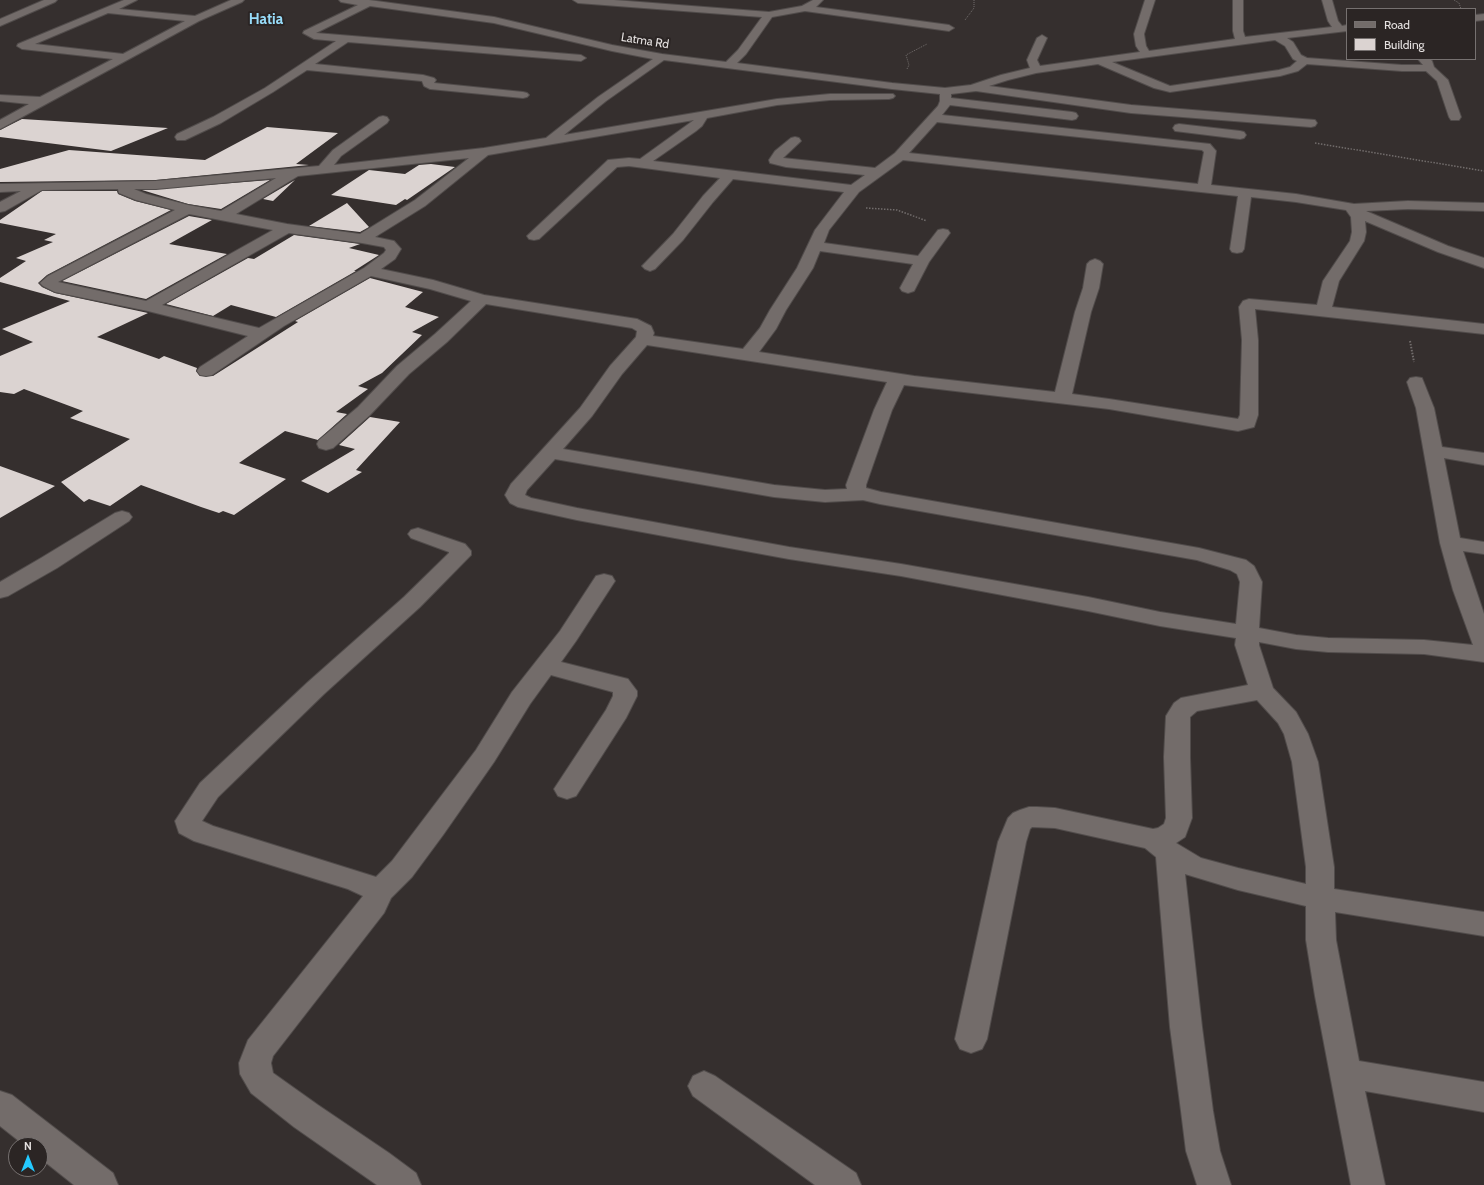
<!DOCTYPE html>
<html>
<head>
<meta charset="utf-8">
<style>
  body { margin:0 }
  #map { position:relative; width:1484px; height:1185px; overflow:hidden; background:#352f2e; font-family:Cabin,sans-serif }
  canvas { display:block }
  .legend { position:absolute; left:1346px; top:8px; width:130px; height:52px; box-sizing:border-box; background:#2b2524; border:1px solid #767170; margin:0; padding:5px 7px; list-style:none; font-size:12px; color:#e6e2e1 }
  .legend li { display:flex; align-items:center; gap:8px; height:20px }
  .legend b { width:20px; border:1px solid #767170 }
  .north { position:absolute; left:8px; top:1137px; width:40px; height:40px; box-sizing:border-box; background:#2b2524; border:1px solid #767170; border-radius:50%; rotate:0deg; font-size:11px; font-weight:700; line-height:16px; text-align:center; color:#e6e2e1 }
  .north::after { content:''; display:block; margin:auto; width:14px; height:18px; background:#24c9fe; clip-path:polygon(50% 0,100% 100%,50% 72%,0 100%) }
</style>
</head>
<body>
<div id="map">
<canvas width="1484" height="1185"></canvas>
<ul class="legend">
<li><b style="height:5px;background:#736c6a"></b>Road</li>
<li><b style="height:11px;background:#dbd3d1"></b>Building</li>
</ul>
<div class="north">N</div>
</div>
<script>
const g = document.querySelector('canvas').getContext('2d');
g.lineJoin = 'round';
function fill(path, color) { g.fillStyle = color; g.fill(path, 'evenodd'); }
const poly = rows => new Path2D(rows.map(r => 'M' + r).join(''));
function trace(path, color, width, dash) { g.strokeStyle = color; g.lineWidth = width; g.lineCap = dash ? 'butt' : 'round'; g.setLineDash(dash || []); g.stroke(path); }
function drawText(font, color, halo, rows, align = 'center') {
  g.font = font + ' Cabin,sans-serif'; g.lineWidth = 4; g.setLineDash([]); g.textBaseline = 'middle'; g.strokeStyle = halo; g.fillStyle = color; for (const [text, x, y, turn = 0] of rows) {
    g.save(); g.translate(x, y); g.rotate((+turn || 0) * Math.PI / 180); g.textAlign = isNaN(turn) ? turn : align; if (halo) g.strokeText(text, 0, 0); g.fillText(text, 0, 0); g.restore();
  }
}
fill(poly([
  [22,119,168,128,111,151,0,137,0,130],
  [267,127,338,133,296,164,309,165,156,180,0,182,0,169,69,150,205,160],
  [431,164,455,167,407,200,405,199,396,205,331,195,369,170,405,174,419,165],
  [270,180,221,209,188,204,142,190],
  [295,180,273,201,263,199],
  [42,191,117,191,118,194,135,201,171,210,47,275,38,283,42,287,55,293,148,313,97,337,159,359,164,356,197,368,196,371,200,376,213,376,298,322,295,321,370,278,423,292,405,307,439,317,412,332,422,335,382,373,358,386,368,389,336,412,347,414,318,440,285,431,239,463,286,479,234,515,223,511,219,513,201,507,141,485,110,506,89,499,84,502,61,482,130,439,70,418,83,411,24,389,14,394,0,392,0,356,33,342,2,329,70,301,0,282,0,278,26,261,16,258,53,242,44,240,56,234,0,223,0,220],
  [347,203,369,227,360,232,309,226],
  [189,216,212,220,169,244,227,254,146,299,62,281],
  [294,235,360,244,349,248,379,255,354,271,356,271,276,317,231,305,213,316,166,304,248,258,254,259],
  [370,417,400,422,356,470,362,472,328,493,301,481,355,449,339,445],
  [0,466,55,486,0,518]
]), '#dbd3d1');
const minor = poly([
  [44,0,57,0,55,2,0,26,0,19,44,0],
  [124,0,137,0,119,9,195,16,231,0,244,0,242,2,199,21,0,129,0,120,29,104,0,101,0,95,40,97,113,59,22,49,17,46,18,44,124,0],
  [108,13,185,21,123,54,35,44,108,13],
  [339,0,369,0,494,17,612,45,662,54,726,62,738,50,762,17,578,3,573,0,614,0,769,12,802,6,813,0,823,0,816,7,949,25,954,28,949,31,805,11,772,17,746,54,737,63,892,83,945,88,971,85,1001,75,1030,68,1027,60,1037,38,1042,35,1047,38,1037,60,1040,66,1140,52,1136,46,1134,34,1145,0,1155,0,1144,34,1146,46,1149,51,1235,39,1233,31,1233,0,1243,0,1243,31,1245,37,1332,27,1328,21,1322,0,1332,0,1338,21,1342,26,1347,25,1347,31,1287,38,1293,42,1301,55,1307,58,1402,65,1423,65,1418,59,1430,59,1432,61,1434,67,1448,80,1461,117,1459,120,1451,120,1449,117,1437,81,1426,71,1402,71,1307,64,1298,71,1280,76,1170,92,1154,88,1098,64,1036,73,1008,80,989,86,1131,105,1315,120,1317,123,1315,126,1311,127,1131,113,976,91,951,94,951,98,1072,112,1076,113,1078,116,1076,119,1072,120,950,105,942,115,1210,144,1216,151,1211,185,1296,194,1354,204,1408,201,1484,203,1484,211,1408,209,1366,211,1448,246,1484,258,1484,268,1438,252,1365,221,1366,232,1364,241,1339,281,1332,307,1484,324,1484,334,1255,309,1258,340,1258,415,1254,427,1238,431,1109,409,904,385,892,410,866,485,866,488,881,492,1199,548,1246,560,1254,566,1262,582,1259,628,1296,635,1328,638,1424,640,1473,645,1453,590,1440,543,1416,408,1407,382,1410,378,1416,377,1422,378,1434,408,1442,447,1484,453,1484,465,1444,458,1460,538,1484,542,1484,554,1463,551,1484,614,1484,662,1424,654,1328,652,1296,649,1259,642,1259,645,1273,688,1296,712,1308,734,1318,762,1334,867,1334,889,1484,912,1484,936,1335,912,1336,940,1359,1061,1484,1082,1484,1112,1365,1091,1385,1185,1351,1185,1315,996,1306,940,1306,906,1238,890,1185,874,1202,1027,1213,1111,1220,1151,1231,1185,1197,1185,1186,1151,1181,1111,1170,1027,1156,857,1145,848,1055,828,1032,827,1030,829,1026,842,987,1039,982,1049,971,1053,960,1049,955,1039,998,842,1008,818,1013,813,1020,810,1029,807,1037,807,1055,808,1153,829,1158,828,1164,824,1166,818,1164,757,1166,716,1174,703,1181,698,1248,685,1235,645,1236,638,1160,626,1088,611,901,576,789,559,577,520,518,507,510,503,505,495,511,484,580,408,610,366,636,337,637,331,632,328,486,304,447,342,409,374,370,415,333,448,326,450,319,448,317,444,319,440,358,407,397,366,435,334,471,301,430,289,371,276,284,326,212,375,206,376,200,375,197,371,200,367,248,336,148,311,55,292,43,286,40,283,48,276,175,210,136,200,119,193,118,189,42,190,5,211,0,212,0,202,21,191,0,192,0,184,156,181,319,166,333,150,379,117,383,116,387,117,389,120,387,123,341,156,334,165,484,148,546,138,598,97,653,59,612,51,494,23,370,6,316,33,581,55,586,58,581,61,348,42,315,64,423,75,434,78,436,80,434,83,523,92,527,93,529,95,527,97,523,98,430,89,424,86,422,81,307,70,273,92,221,123,185,140,177,140,175,137,177,134,213,117,265,88,336,41,314,39,303,33,304,31,358,5,341,2,339,0],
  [1275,40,1285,46,1293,59,1297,61,1290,67,1279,70,1170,86,1112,62,1275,40],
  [664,60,892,89,940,94,940,101,938,106,895,153,875,168,783,158,801,141,799,138,795,137,791,138,775,151,769,160,770,163,786,167,865,175,851,185,653,161,696,131,702,126,707,118,777,105,830,100,889,99,893,98,895,96,893,94,830,94,777,99,564,135,606,101,664,60],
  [694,120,640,159,629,158,608,160,527,236,529,239,534,240,539,239,617,167,629,166,720,178,703,196,673,234,645,263,642,266,645,269,650,271,655,269,683,240,713,202,733,179,844,192,815,230,797,268,770,310,760,328,743,349,653,336,654,333,651,326,637,319,484,295,433,280,381,269,395,259,401,249,394,241,375,237,425,206,488,155,694,120],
  [937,122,1202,150,1204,152,1198,184,909,153,937,122],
  [469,158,415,200,360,234,287,224,236,214,298,176,469,158],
  [903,160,1238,196,1230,249,1232,252,1237,253,1242,252,1244,249,1251,197,1296,202,1346,210,1351,217,1352,232,1350,241,1323,281,1317,305,1249,299,1243,301,1239,307,1242,340,1240,415,1238,419,1109,399,1072,394,1091,312,1099,288,1103,264,1100,261,1095,259,1090,261,1087,264,1083,288,1075,312,1055,392,914,376,759,352,776,329,786,310,813,268,820,251,913,264,900,288,902,291,908,293,914,291,929,262,950,233,948,230,943,229,938,230,918,256,824,243,829,230,859,192,903,160],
  [276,178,221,211,188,205,146,194,134,189,156,189,276,178],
  [189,214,273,230,146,301,58,282,189,214],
  [289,233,362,243,384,247,386,250,384,253,364,268,259,328,162,305,289,233],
  [647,345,887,382,874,410,846,485,847,489,825,490,774,485,563,449,592,416,622,374,647,345],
  [555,459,774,497,825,502,863,500,880,504,1197,560,1230,570,1237,574,1240,582,1236,624,1160,612,1088,597,901,564,789,547,577,508,531,498,525,495,527,490,555,459],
  [1257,700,1278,723,1284,734,1292,762,1306,867,1306,884,1238,868,1201,858,1176,843,1185,837,1192,818,1190,757,1190,717,1197,711,1257,700],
  [1484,14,1484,20,1475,21,1475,15,1484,14],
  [1179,124,1240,131,1244,132,1246,135,1244,138,1240,139,1175,131,1173,128,1175,125,1179,124],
  [122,511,129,513,132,517,129,521,57,568,8,596,0,598,0,582,41,558,115,513,122,511],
  [418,528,465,544,471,551,471,555,420,607,324,694,218,797,202,821,213,826,376,877,392,861,476,750,512,692,560,631,596,576,604,574,612,576,615,581,576,641,561,662,628,679,637,691,637,696,626,718,576,796,567,799,558,796,554,789,606,710,613,696,613,692,551,675,530,704,494,762,443,835,412,877,391,898,384,913,273,1056,271,1063,273,1073,318,1105,389,1153,416,1173,421,1185,377,1185,294,1127,251,1093,240,1074,239,1063,248,1040,363,896,348,889,194,841,179,833,175,821,200,783,308,682,404,597,449,553,449,552,411,538,408,534,411,530,418,528],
  [704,1071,715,1076,856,1173,861,1185,815,1185,693,1096,688,1086,693,1076,704,1071],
  [0,1091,12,1095,113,1173,118,1185,74,1185,40,1158,40,1145,24,1145,0,1126,0,1091]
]);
trace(minor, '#514c4b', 2);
trace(poly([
  [1454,0,1459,3,1461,9],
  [965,20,974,8,974,0],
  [907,69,909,65,906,55,927,44]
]), '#726d6c', 1, [1, 1]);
trace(poly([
  [1315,143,1484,171],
  [866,208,897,210,927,221]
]), '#726d6c', 1.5, [1.5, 1.5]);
trace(poly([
  [1410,341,1414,362]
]), '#726d6c', 2, [1.5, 1.5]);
fill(minor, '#736c6a');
drawText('12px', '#e6e2e1', '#2b2524', [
  ["Latma Rd",645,41,9]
]);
drawText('bold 15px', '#97dcf9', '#2b2524', [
  ["Hatia",266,20]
]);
</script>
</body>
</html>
